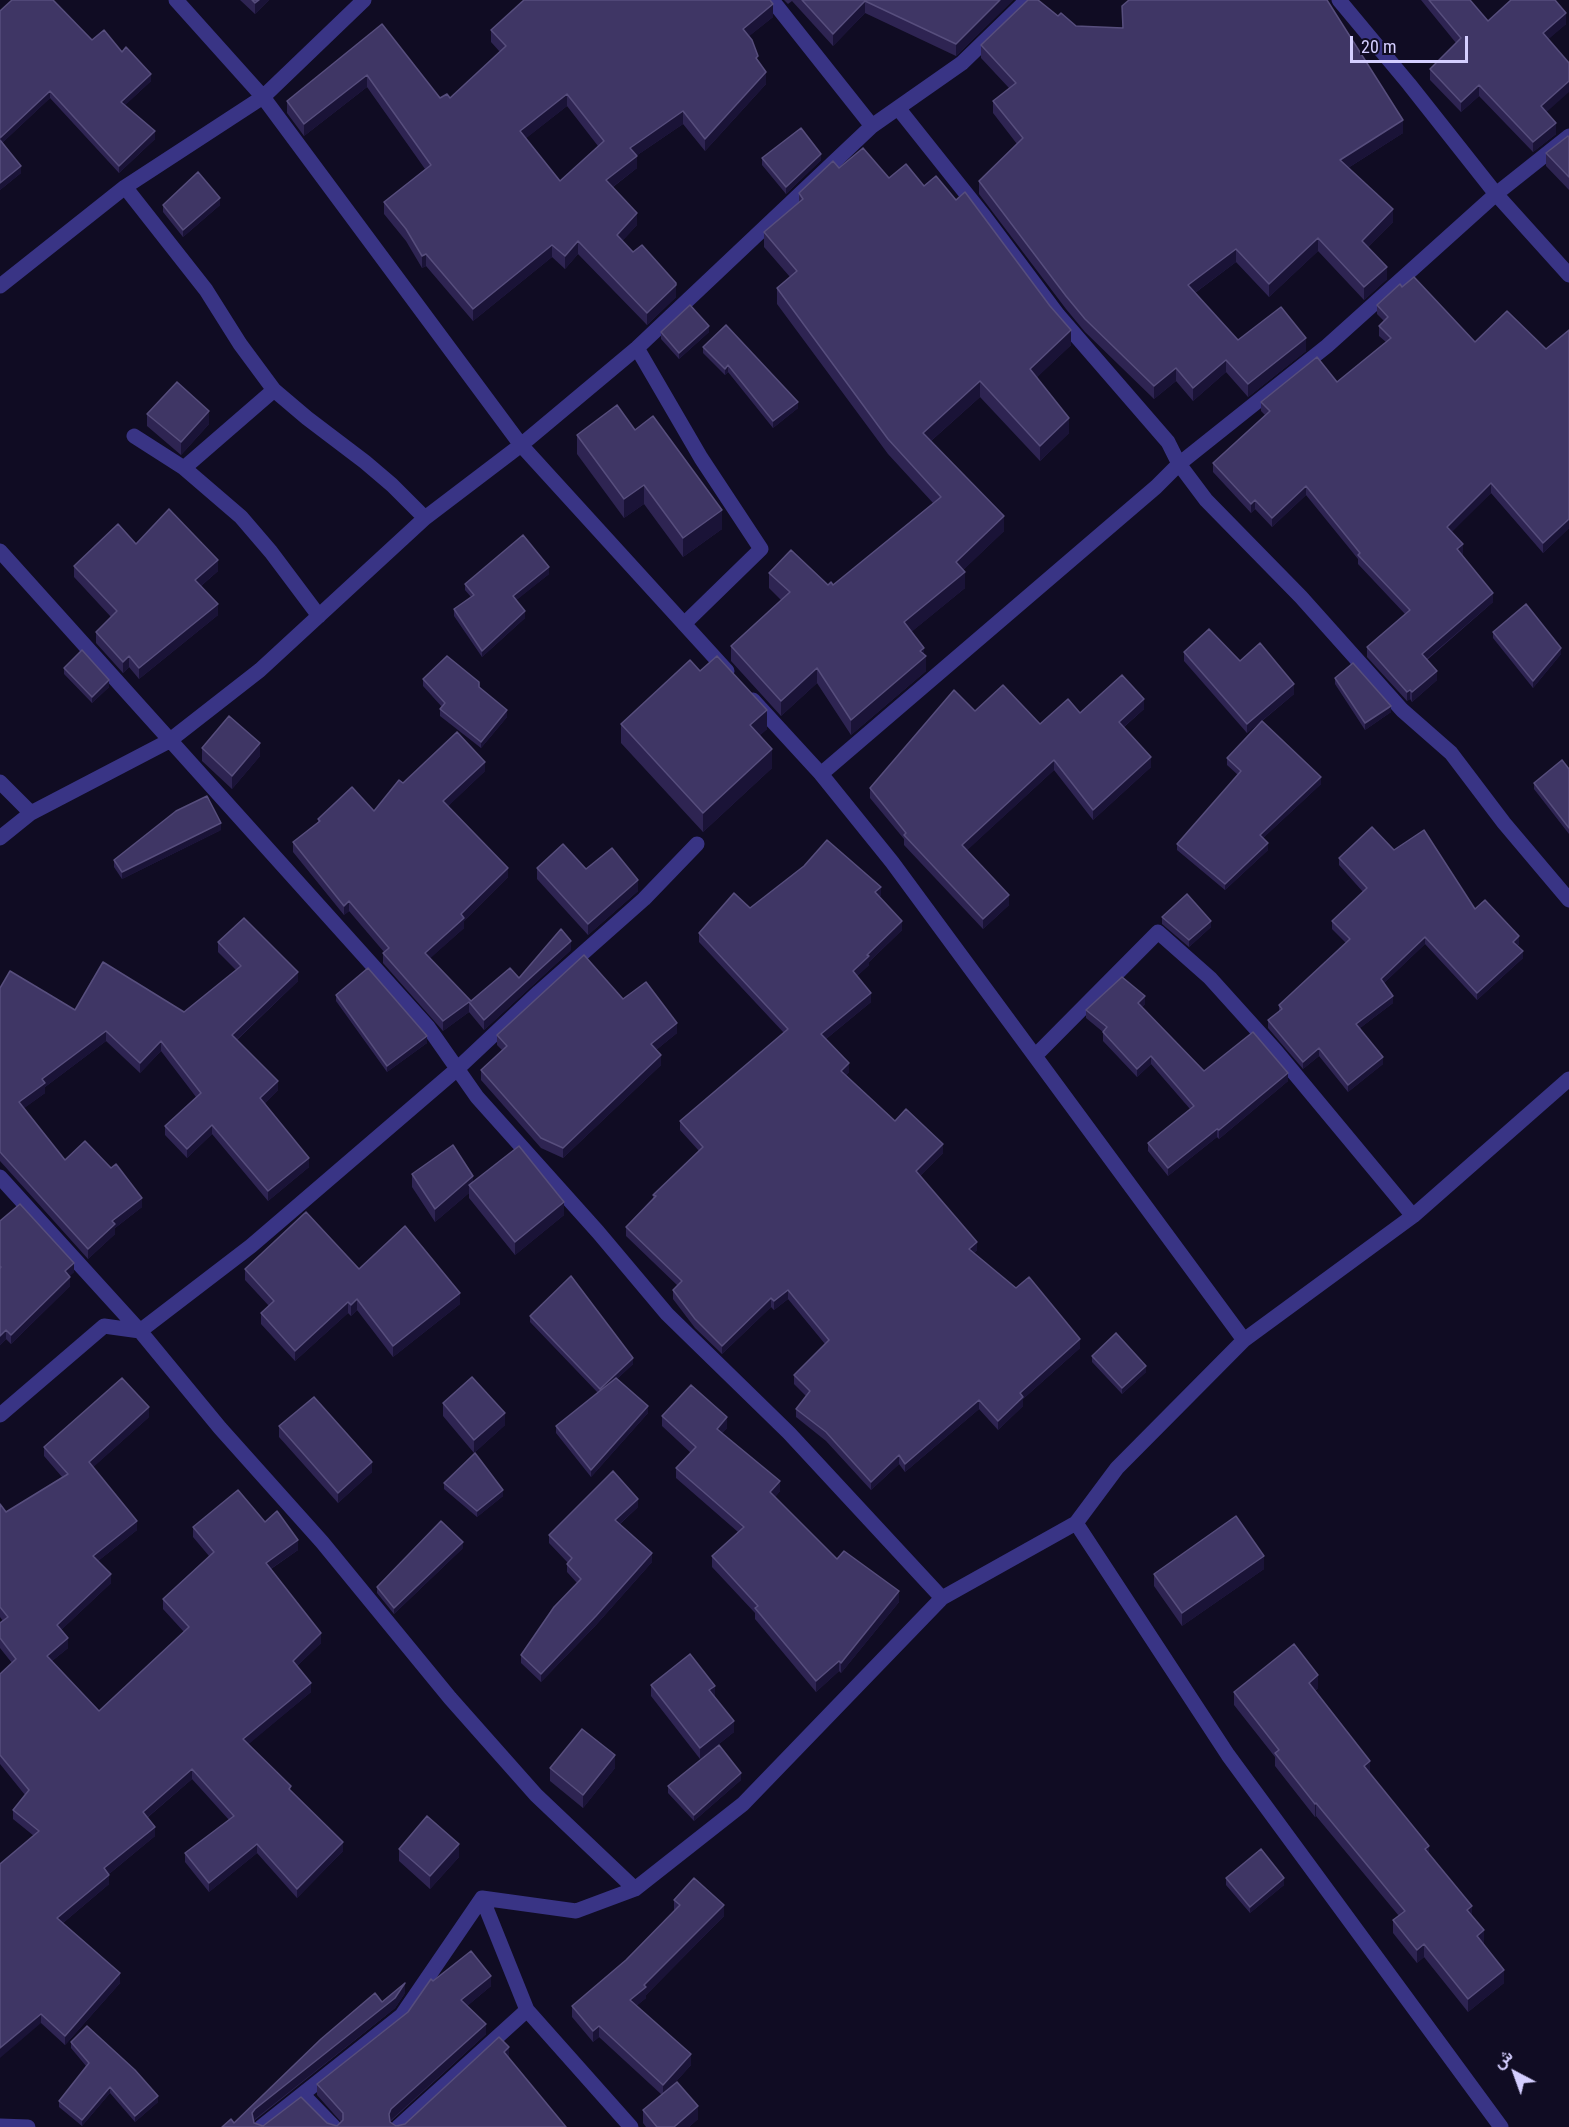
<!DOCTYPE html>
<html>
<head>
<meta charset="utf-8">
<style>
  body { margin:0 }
  #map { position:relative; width:1569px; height:2127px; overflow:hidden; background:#100c23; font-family:"Roboto Condensed",Vazirmatn,sans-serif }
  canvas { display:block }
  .north { position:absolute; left:1485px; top:2043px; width:60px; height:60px; -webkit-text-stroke:4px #100c23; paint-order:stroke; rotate:319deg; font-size:16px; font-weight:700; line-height:24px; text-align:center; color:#d4ceff }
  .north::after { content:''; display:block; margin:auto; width:21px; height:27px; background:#d4ceff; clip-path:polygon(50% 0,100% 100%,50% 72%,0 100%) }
  .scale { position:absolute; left:1350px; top:36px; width:118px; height:27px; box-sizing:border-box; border:3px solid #d4ceff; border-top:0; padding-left:8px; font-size:18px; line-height:21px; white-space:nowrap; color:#d4ceff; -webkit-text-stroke:4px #100c23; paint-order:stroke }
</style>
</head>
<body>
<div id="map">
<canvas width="1569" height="2127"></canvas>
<div class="north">ش</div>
<div class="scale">20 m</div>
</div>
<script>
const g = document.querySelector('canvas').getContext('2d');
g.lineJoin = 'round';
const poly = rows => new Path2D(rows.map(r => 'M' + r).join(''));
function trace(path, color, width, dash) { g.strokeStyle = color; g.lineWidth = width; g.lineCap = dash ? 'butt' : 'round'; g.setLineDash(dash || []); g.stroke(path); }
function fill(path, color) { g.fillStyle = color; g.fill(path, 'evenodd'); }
trace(poly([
  [176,0,263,97,521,445,727,671],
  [772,0,872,126],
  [1339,0,1409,84,1496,194,1569,275],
  [898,108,984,216,1058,315,1168,442,1179,464,1206,500,1301,597,1402,710,1451,753,1504,823,1569,900],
  [125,187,206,290,240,344,274,390],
  [0,286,125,187,263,97,364,0],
  [637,348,701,458,761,549,684,624],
  [134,436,184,468,241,517,271,552,319,616],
  [184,468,274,390,307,418,365,462,392,485,425,518],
  [0,551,428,1027,477,1097,598,1232,667,1314,789,1433,942,1598],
  [753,700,821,774,892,862,1244,1340],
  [821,774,1156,487,1179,464,1327,346,1496,194,1569,136],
  [0,782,31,813],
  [0,838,31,813,169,741,260,670,425,518,521,445,637,348,872,126,962,63,1027,0],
  [1035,1056,1158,932,1210,978,1275,1050,1413,1216],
  [0,1177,140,1331,220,1428,322,1542,450,1698,536,1795,635,1889],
  [0,1415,104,1326,140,1331,251,1246,456,1070,539,992,644,899,697,844],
  [482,1898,527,2010,631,2127],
  [303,2095,334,2127],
  [0,2126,28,2127],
  [261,2127,402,2015,482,1898,576,1911,635,1889,743,1804,942,1598,1076,1523],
  [398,2127,527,2010],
  [1501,2127,1228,1755,1076,1523,1117,1468,1244,1340,1413,1216,1569,1079]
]), '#393485', 15);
fill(poly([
  [240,0,269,0,255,14],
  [784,0,1013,0,956,56,865,13,833,46,792,1,788,4],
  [1421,0,1470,0,1488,21,1566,24,1548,39,1547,112,1556,134,1533,152,1479,96,1461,112,1430,80,1430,69,1456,43],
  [1122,6,1403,133,1348,168,1393,222,1368,247,1387,279,1364,300,1318,251,1269,297,1236,262,1195,293,1238,340,1306,351,1248,397,1226,372,1193,401,1176,381,1154,399,1085,332,1066,309,979,194,979,181,1017,144,993,113,993,101,1009,88,981,58,981,45,1058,16,1076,26,1123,28],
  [0,11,92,40,122,52,151,81,125,105,155,139,119,173,50,98,2,143,21,173,0,190],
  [773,17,749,36,766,84,705,151,683,124,636,156,637,168,613,187,637,225,622,241,633,252,676,283,676,297,647,325,578,254,565,269,552,257,473,321,426,266,422,268,406,241,384,214,384,202,425,169,367,87,304,136,287,113,287,101,382,24,440,98,450,98,500,52,491,42,491,30],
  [567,106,598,146,560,181,526,138],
  [1569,137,1569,190,1546,166,1546,153],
  [762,158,821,160,786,194,762,165],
  [839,168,924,186,1071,345,1037,377,1069,433,1040,461,980,397,931,441,1004,531,963,570,965,588,911,632,924,654,926,671,851,735,817,683,781,716,731,661,731,646,781,600,769,588,769,573,828,585,833,585,933,503,888,454,777,304,777,288,790,277,764,247,764,232,799,203,799,193],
  [163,205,220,205,183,237,163,212],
  [1402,287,1475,342,1546,349,1569,330,1569,528,1543,553,1491,493,1451,532,1463,553,1462,554,1493,602,1427,660,1437,680,1412,702,1410,699,1407,701,1367,657,1367,647,1405,614,1358,564,1358,559,1306,495,1272,527,1255,509,1251,513,1213,472,1213,463,1265,415,1261,411,1261,402,1337,382,1386,342,1379,336,1379,326,1384,321,1377,314,1377,305],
  [661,332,709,332,679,359,661,339],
  [703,347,798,408,773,428,728,372,725,375,703,353],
  [147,414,209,424,181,455,147,426],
  [635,430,722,529,683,557,644,504,624,518,577,454,577,435],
  [136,544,218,571,201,586,218,615,139,679,129,667,123,673,96,643,96,632,111,617,74,577,74,566],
  [549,574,516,600,525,618,482,657,454,616,454,609,471,597,465,590,465,584],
  [1493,632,1561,654,1533,688,1493,638],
  [1184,652,1240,661,1294,694,1262,721,1321,784,1263,838,1268,850,1225,890,1177,850,1177,844,1238,775,1227,765,1227,758,1261,721,1247,733,1184,661],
  [64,668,109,687,92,703,64,674],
  [700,671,767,729,760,735,772,768,703,832,621,743,621,724],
  [1335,678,1391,712,1365,730,1335,684],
  [423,679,479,687,507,717,481,748,440,716,440,709,442,707,423,686],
  [1144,709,1124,727,1151,767,1093,820,1054,770,967,850,1009,905,983,929,904,845,904,839,870,798,870,788,975,711,1040,724,1080,713],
  [202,748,260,756,232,789,202,761],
  [1569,769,1569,834,1534,789,1534,783],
  [485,771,448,806,508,877,464,921,464,928,430,958,471,1001,519,978,571,950,484,1030,469,1012,443,1031,383,963,383,953,384,952,349,911,344,915,293,852,293,842,318,822,318,819,374,811,403,783],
  [221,830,122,879,114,867,114,860],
  [1394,850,1475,909,1519,944,1517,946,1523,958,1477,1000,1425,944,1384,983,1393,1003,1360,1028,1383,1064,1348,1092,1319,1056,1303,1069,1268,1028,1268,1020,1279,1012,1279,1005,1346,943,1332,929,1332,921,1363,892,1339,865,1339,858],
  [537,868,586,869,638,891,588,935,537,879],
  [881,895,879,897,902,930,869,962,869,965,857,976,871,1002,826,1039,849,1072,846,1075,895,1121,943,1153,920,1176,977,1250,974,1253,1080,1348,1023,1399,1023,1406,998,1430,979,1409,905,1472,899,1464,871,1490,826,1441,796,1417,796,1409,806,1396,794,1384,794,1375,825,1344,788,1299,774,1310,771,1307,722,1354,695,1328,673,1299,673,1290,678,1286,626,1236,626,1227,653,1198,653,1195,699,1151,680,1130,680,1121,784,1033,699,942,699,933,750,908],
  [1162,917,1211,927,1189,947,1162,924],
  [218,942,298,981,237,1040,278,1090,265,1103,309,1167,268,1201,212,1134,187,1158,165,1135,165,1126,196,1097,161,1051,140,1073,106,1041,45,1087,45,1093,24,1108,65,1160,142,1207,115,1228,115,1234,88,1259,0,1161,0,988,75,1010,184,1012,236,970,218,952],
  [336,995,427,1043,387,1072,336,1001],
  [623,999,677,1033,656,1050,661,1065,563,1158,541,1148,481,1080,481,1070,502,1050,497,1045,497,1035],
  [1145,1004,1142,1007,1204,1071,1288,1081,1219,1139,1217,1137,1168,1176,1148,1151,1148,1143,1190,1109,1151,1064,1137,1077,1103,1041,1103,1032,1086,1018,1086,1010],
  [412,1174,473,1182,564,1215,515,1255,469,1198,469,1193,435,1222,412,1187],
  [0,1221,74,1272,69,1276,70,1286,11,1344,6,1339,0,1345],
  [245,1269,359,1269,460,1304,393,1357,357,1310,351,1316,348,1313,295,1361,261,1324,261,1313,269,1306,245,1280],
  [530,1316,633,1364,617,1379,648,1413,591,1477,556,1433,556,1426,598,1393,530,1322],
  [1092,1356,1146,1372,1122,1394,1092,1362],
  [443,1403,505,1425,474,1453,443,1416],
  [662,1416,727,1428,722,1433,780,1491,775,1497,837,1559,899,1602,841,1673,839,1671,816,1692,755,1619,755,1613,712,1567,712,1556,738,1532,676,1478,676,1468,691,1453,662,1426],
  [149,1417,93,1467,137,1530,98,1561,111,1583,61,1630,68,1648,52,1661,99,1711,184,1632,163,1609,163,1599,209,1556,193,1537,193,1527,265,1522,298,1550,271,1569,321,1643,297,1666,311,1692,248,1744,291,1791,343,1851,297,1898,257,1853,209,1892,185,1862,185,1853,229,1820,192,1779,147,1818,155,1836,109,1874,109,1884,63,1923,120,1983,65,2045,41,2023,34,1836,13,1819,13,1810,25,1795,0,1764,0,1674,12,1663,0,1648,0,1623,3,1621,0,1617,0,1504,6,1512,62,1477,44,1456,44,1447],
  [279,1426,372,1472,338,1503,279,1437],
  [444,1483,503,1496,477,1517,444,1489],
  [638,1507,620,1524,652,1562,596,1625,541,1682,521,1663,521,1655,577,1583,567,1572,567,1564,568,1563,549,1543,549,1535],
  [463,1548,394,1614,377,1593,377,1587],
  [1264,1569,1182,1626,1154,1586,1154,1574],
  [651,1685,715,1697,734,1732,700,1759,651,1696],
  [1318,1688,1315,1691,1370,1774,1429,1854,1472,1915,1484,1943,1483,1944,1504,1983,1468,2012,1424,1957,1417,1963,1393,1933,1393,1920,1399,1916,1316,1816,1315,1817,1275,1766,1275,1757,1234,1705,1234,1692],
  [550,1768,615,1768,583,1808,550,1781],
  [741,1780,694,1821,668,1793,668,1786],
  [399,1849,459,1857,430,1889,399,1861],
  [1226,1878,1284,1885,1250,1913,1226,1885],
  [674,1900,724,1916,646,1995,646,1998,636,2006,691,2065,671,2087,698,2119,689,2127,646,2127,643,2123,643,2110,662,2095,599,2037,593,2042,572,2017,572,2006,626,1960,674,1911],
  [433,1981,491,1986,467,2006,486,2034,390,2122,396,2126,405,2124,509,2058,566,2127,222,2127,234,2123,382,2002,405,1993,395,2008,254,2121,254,2123,263,2126,327,2123,337,2126,341,2122,317,2095,317,2084,408,2012],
  [71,2042,158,2102,135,2122,110,2093,82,2126,59,2107,59,2101,86,2066,71,2048]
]), '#2e2452');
fill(poly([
  [259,0,269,0,255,14,255,3],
  [1000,0,1013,0,956,56,956,44],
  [865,1,865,13,833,46,833,34],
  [773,4,773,17,743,41,743,29],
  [1566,13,1566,24,1543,44,1543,33],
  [766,72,766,84,705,151,705,139],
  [151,74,151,81,121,109,121,102],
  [367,75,367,87,304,136,304,124],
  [1569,81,1569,92,1541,117,1541,106],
  [1479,85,1479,96,1461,112,1461,102],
  [50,91,50,98,0,145,0,138],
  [567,94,567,106,520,143,520,131],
  [683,111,683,124,630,160,630,148],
  [1403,120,1403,133,1340,173,1340,160],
  [1556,123,1556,134,1533,152,1533,142],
  [155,131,155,139,119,173,119,166],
  [821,154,821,160,786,194,786,187],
  [637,156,637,168,606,192,606,180],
  [21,166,21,173,0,190,0,183],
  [220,198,220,205,183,237,183,230],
  [1393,209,1393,222,1362,253,1362,241],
  [637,213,637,225,617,247,617,235],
  [1318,238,1318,251,1269,297,1269,284],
  [578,241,578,254,565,269,565,256],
  [552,245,552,257,473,321,473,309],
  [1236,249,1236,262,1188,298,1188,285],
  [426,254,426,266,422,268,422,256],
  [1387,267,1387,279,1364,300,1364,287],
  [676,285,676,297,647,325,647,313],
  [709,326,709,332,679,359,679,353],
  [1071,330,1071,345,1030,384,1030,369],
  [1306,338,1306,351,1248,397,1248,384],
  [1226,360,1226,372,1193,401,1193,388],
  [728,365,728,372,725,375,725,369],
  [1176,368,1176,381,1154,399,1154,386],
  [980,381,980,397,923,448,923,433],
  [798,402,798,408,773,428,773,421],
  [209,411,209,424,181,455,181,442],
  [1069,418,1069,433,1040,461,1040,446],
  [1491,483,1491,493,1447,537,1447,527],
  [644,485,644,504,624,518,624,499],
  [1306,486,1306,495,1272,527,1272,518],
  [1255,500,1255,509,1251,513,1251,504],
  [722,510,722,529,683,557,683,538],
  [1004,516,1004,531,956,577,956,562],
  [1569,519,1569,528,1543,553,1543,543],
  [1463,544,1463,553,1457,558,1457,549],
  [218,560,218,571,195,591,195,580],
  [549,567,549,574,513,603,513,596],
  [965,572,965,588,904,638,904,622],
  [1493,593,1493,602,1422,663,1422,654],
  [218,604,218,615,139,679,139,668],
  [525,611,525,618,482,657,482,651],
  [924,648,924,658,926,656,926,671,851,735,851,720],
  [1561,648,1561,654,1533,688,1533,681],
  [129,656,129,667,123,673,123,662],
  [817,668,817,683,781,716,781,701],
  [1437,671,1437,680,1412,702,1412,692],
  [109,680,109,687,92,703,92,697],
  [1294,684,1294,694,1247,733,1247,724],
  [1410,690,1410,699,1407,701,1407,692],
  [1144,699,1144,709,1119,731,1119,722],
  [1391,706,1391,712,1365,730,1365,723],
  [507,710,507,717,481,748,481,742],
  [767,710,767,729,750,744,750,725],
  [260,743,260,756,232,789,232,776],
  [772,749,772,768,703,832,703,813],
  [1151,757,1151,767,1093,820,1093,810],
  [1054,760,1054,770,962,855,962,845],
  [485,762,485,771,443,811,443,801],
  [1321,777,1321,784,1260,841,1260,835],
  [221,823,221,830,122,879,122,872],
  [1268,843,1268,850,1225,890,1225,884],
  [508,868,508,877,464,921,464,928,425,963,425,953,461,914],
  [638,880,638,891,588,935,588,924],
  [881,887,881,895,875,901,875,892],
  [1009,895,1009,905,983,929,983,919],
  [349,901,349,911,344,915,344,906],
  [902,921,902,930,869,962,869,965,853,980,853,971,867,955],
  [1211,921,1211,927,1189,947,1189,940],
  [1519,936,1519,944,1513,949,1513,942],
  [1425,937,1425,944,1381,986,1381,979],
  [571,941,571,950,484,1030,484,1020],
  [1523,951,1523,958,1477,1000,1477,993],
  [298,972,298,981,232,1044,232,1035],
  [871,993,871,1002,821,1043,821,1034],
  [1145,996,1145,1004,1138,1011,1138,1003],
  [1393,996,1393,1003,1356,1031,1356,1024],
  [469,1002,469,1012,443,1031,443,1021],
  [677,1023,677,1033,651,1054,651,1044],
  [106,1031,106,1041,45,1087,45,1093,19,1112,19,1102,42,1079],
  [427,1036,427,1043,387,1072,387,1066],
  [161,1041,161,1051,140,1073,140,1063],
  [1319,1048,1319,1056,1303,1069,1303,1062],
  [661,1055,661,1065,563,1158,563,1148],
  [1151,1056,1151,1064,1137,1077,1137,1069],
  [1383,1057,1383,1064,1348,1092,1348,1085],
  [849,1063,849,1072,841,1080,841,1071],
  [1288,1073,1288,1081,1219,1139,1219,1130],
  [278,1081,278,1090,260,1108,260,1098],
  [212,1125,212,1134,187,1158,187,1149],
  [1217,1129,1217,1137,1168,1176,1168,1168],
  [943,1144,943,1153,916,1180,916,1171],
  [309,1158,309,1167,268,1201,268,1191],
  [473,1176,473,1189,469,1185,469,1193,435,1222,435,1209],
  [142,1198,142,1207,115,1228,115,1234,88,1259,88,1249,112,1221],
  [564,1202,564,1215,515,1255,515,1242],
  [977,1242,977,1250,969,1258,969,1249],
  [74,1263,74,1272,65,1281,65,1271],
  [70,1277,70,1286,11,1344,11,1335],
  [788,1290,788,1299,774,1310,774,1301],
  [460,1293,460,1304,393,1357,393,1346],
  [771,1298,771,1307,722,1354,722,1346],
  [357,1299,357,1310,351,1316,351,1305],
  [348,1302,348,1313,295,1361,295,1351],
  [6,1330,6,1339,0,1345,0,1336],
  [1080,1339,1080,1348,1023,1399,1023,1406,998,1430,998,1421,1020,1393],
  [633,1358,633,1364,600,1395,600,1389],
  [1146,1366,1146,1372,1122,1394,1122,1388],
  [979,1400,979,1409,905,1472,905,1464],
  [648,1406,648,1413,591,1477,591,1470],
  [149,1407,149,1417,89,1471,89,1462],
  [505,1413,505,1425,474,1453,474,1440],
  [727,1417,727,1428,717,1439,717,1429],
  [899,1455,899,1464,871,1490,871,1482],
  [372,1462,372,1472,338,1503,338,1493],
  [780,1481,780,1491,770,1503,770,1492],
  [503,1490,503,1496,477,1517,477,1511],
  [638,1499,638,1507,615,1528,615,1520],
  [137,1521,137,1530,93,1565,93,1556],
  [298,1540,298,1550,266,1572,266,1563],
  [463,1542,463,1548,394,1614,394,1608],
  [652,1553,652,1562,596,1625,541,1682,541,1674],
  [1264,1556,1264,1569,1182,1626,1182,1613],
  [111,1574,111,1583,57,1634,57,1625],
  [899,1591,899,1602,841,1673,841,1663],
  [321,1633,321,1643,293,1670,293,1661],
  [68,1638,68,1648,47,1665,47,1656],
  [839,1661,839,1671,816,1692,816,1681],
  [1318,1675,1318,1688,1309,1696,1309,1683],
  [311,1683,311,1692,243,1749,243,1739],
  [715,1686,715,1697,709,1690],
  [734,1721,734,1732,700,1759,700,1748],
  [615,1755,615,1768,583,1808,583,1795],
  [1370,1761,1370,1774,1364,1766],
  [192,1769,192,1779,143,1821,143,1812],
  [741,1773,741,1780,694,1821,694,1815],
  [1316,1803,1316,1816,1315,1817,1315,1804],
  [155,1827,155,1836,104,1878,104,1868],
  [343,1842,343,1851,297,1898,297,1889],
  [257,1844,257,1853,209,1892,209,1883],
  [459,1844,459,1857,430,1889,430,1876],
  [1429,1846,1429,1858,1425,1849],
  [109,1875,109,1884,57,1928,57,1918],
  [1284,1878,1284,1885,1250,1913,1250,1907],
  [724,1905,724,1916,646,1995,646,1998,630,2011,630,2000],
  [1472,1906,1472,1919,1467,1910],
  [1484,1930,1484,1943,1477,1949,1477,1936],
  [1424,1944,1424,1957,1417,1963,1417,1950],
  [1504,1970,1504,1983,1468,2012,1468,1999],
  [120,1973,120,1983,65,2045,65,2036],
  [491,1976,491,1986,461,2011,461,2000],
  [405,1983,405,1993,395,2008,255,2119,252,2124,252,2113,255,2109],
  [41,2014,41,2023,0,2058,0,2048],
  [486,2024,486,2034,391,2120,389,2125,389,2114,391,2109],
  [599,2026,599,2037,593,2042,593,2031],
  [509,2047,509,2058,504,2052],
  [691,2054,691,2065,663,2096,663,2085],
  [110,2087,110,2093,82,2126,82,2120],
  [158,2096,158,2102,135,2122,135,2116],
  [698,2106,698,2119,689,2127,674,2127]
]), '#1a1337');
const building = poly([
  [12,0,53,0,92,40,104,30,122,52,126,47,151,74,121,102,155,131,119,166,50,91,0,138,0,11,12,0],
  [252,0,259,0,255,3,252,0],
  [524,0,770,0,773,4,743,29,752,40,758,56,756,58,766,72,705,139,683,111,630,148,637,156,606,180,637,213,617,235,633,252,642,245,676,283,676,285,647,313,578,241,565,256,552,245,473,309,426,254,422,256,406,229,384,202,431,165,367,75,304,124,287,101,382,24,440,98,447,94,450,98,506,46,491,30,524,0],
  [567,94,604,141,560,181,520,131,567,94],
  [802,0,1000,0,956,44,865,1,833,34,802,0],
  [1028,0,1038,0,1058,16,1061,13,1076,26,1123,28,1122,6,1129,0,1327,0,1403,120,1340,160,1393,209,1362,241,1387,267,1364,287,1318,238,1269,284,1236,249,1188,285,1238,340,1281,307,1306,338,1248,384,1226,360,1193,388,1176,368,1154,386,1085,319,1066,296,979,181,1023,138,993,101,1016,83,981,45,1028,0],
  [1429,0,1470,0,1488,21,1511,0,1555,0,1566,13,1543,33,1569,63,1569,81,1541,106,1556,123,1533,142,1479,85,1461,102,1430,69,1461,38,1429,0],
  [801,128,821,154,786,187,762,158,801,128],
  [1568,136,1569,137,1569,177,1546,153,1568,136],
  [0,140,21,166,0,183,0,140],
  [863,148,889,178,906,164,924,186,936,176,956,200,965,192,1050,306,1071,330,1030,369,1069,418,1040,446,980,381,923,433,1004,516,956,562,965,572,904,622,924,648,920,651,926,656,851,720,817,668,781,701,731,646,790,592,769,573,791,550,828,585,831,582,833,585,941,497,888,439,777,288,797,271,764,232,803,199,799,193,833,161,839,168,863,148],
  [198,172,220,198,183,230,163,205,198,172],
  [1414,277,1475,342,1507,311,1546,349,1569,330,1569,519,1543,543,1491,483,1447,527,1463,544,1457,549,1493,593,1422,654,1437,671,1412,692,1410,690,1407,692,1367,647,1410,610,1358,555,1360,553,1306,486,1272,518,1255,500,1251,504,1213,463,1270,411,1261,402,1317,357,1337,382,1391,338,1379,326,1388,317,1377,305,1400,284,1402,287,1414,277],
  [690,305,709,326,679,353,661,332,690,305],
  [726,325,798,402,773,421,728,365,725,369,703,347,726,325],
  [177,382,209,411,181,442,147,414,177,382],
  [617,405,635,430,653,416,722,510,683,538,644,485,624,499,577,435,617,405],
  [169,509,218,560,195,580,218,604,139,668,129,656,123,662,96,632,117,611,74,566,118,524,136,544,169,509],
  [523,535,549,567,513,596,525,611,482,651,454,609,474,595,465,584,523,535],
  [1526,604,1561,648,1533,681,1493,632,1526,604],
  [1209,629,1240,661,1260,643,1294,684,1247,724,1184,652,1209,629],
  [82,650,109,680,92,697,64,668,82,650],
  [447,656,479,682,479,687,507,710,481,742,440,709,445,703,423,679,447,656],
  [717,656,767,710,750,725,772,749,703,813,621,724,690,660,700,671,717,656],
  [1353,663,1391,706,1365,723,1335,678,1353,663],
  [1122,675,1144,699,1119,722,1151,757,1093,810,1054,760,962,845,1009,895,983,919,904,835,906,833,870,788,954,690,975,711,1003,685,1040,724,1068,699,1080,713,1122,675],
  [229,716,260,743,232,776,202,748,229,716],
  [1262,721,1321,777,1260,835,1268,843,1225,884,1177,844,1241,771,1227,758,1262,721],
  [457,732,485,762,443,801,508,868,461,914,464,918,425,953,471,1001,510,968,519,978,561,929,571,941,484,1020,469,1002,443,1021,383,953,389,948,349,901,344,906,293,842,320,821,318,819,352,787,374,811,399,780,403,783,457,732],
  [1562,760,1569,769,1569,828,1534,783,1562,760],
  [207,796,221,823,122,872,114,860,176,811,207,796],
  [1372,827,1394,850,1424,830,1475,909,1485,900,1519,936,1513,942,1523,951,1477,993,1425,937,1381,979,1393,996,1356,1024,1383,1057,1348,1085,1319,1048,1303,1062,1268,1020,1282,1009,1279,1005,1350,939,1332,921,1367,888,1339,858,1372,827],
  [827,840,881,887,875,892,902,921,867,955,869,956,853,971,871,993,821,1034,849,1063,841,1071,895,1121,906,1109,943,1144,916,1171,977,1242,969,1249,1016,1288,1029,1277,1080,1339,1020,1393,1023,1397,998,1421,979,1400,905,1464,899,1455,871,1482,826,1432,796,1409,810,1391,794,1375,829,1340,788,1290,774,1301,771,1298,722,1346,695,1319,673,1290,682,1281,626,1227,656,1196,653,1195,703,1147,680,1121,788,1029,699,933,734,893,750,908,804,866,827,840],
  [563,844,586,869,612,848,638,880,588,924,537,868,563,844],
  [1187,894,1211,921,1189,940,1162,917,1187,894],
  [244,918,298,972,232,1035,278,1081,260,1098,309,1158,268,1191,212,1125,187,1149,165,1126,201,1093,161,1041,140,1063,106,1031,42,1079,45,1083,19,1102,65,1160,85,1141,111,1168,116,1164,142,1198,112,1221,115,1224,88,1249,0,1152,0,988,10,971,75,1010,103,962,184,1012,241,966,218,942,244,918],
  [584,955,623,999,646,982,677,1023,651,1044,661,1055,563,1148,541,1138,481,1070,507,1046,497,1035,584,955],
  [368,968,427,1036,387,1066,336,995,368,968],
  [1122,977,1145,996,1138,1003,1204,1071,1253,1032,1288,1073,1219,1130,1217,1129,1168,1168,1148,1143,1194,1106,1151,1056,1137,1069,1103,1032,1107,1027,1086,1010,1122,977],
  [453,1145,473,1176,435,1209,412,1174,453,1145],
  [519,1146,564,1202,515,1242,469,1185,519,1146],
  [20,1204,74,1263,65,1271,70,1277,11,1335,6,1330,0,1336,0,1269,1,1267,0,1266,0,1221,20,1204],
  [306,1212,359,1269,405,1226,460,1293,393,1346,357,1299,351,1305,348,1302,295,1351,261,1313,274,1301,245,1269,306,1212],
  [571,1276,633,1358,600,1389,530,1316,571,1276],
  [1116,1333,1146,1366,1122,1388,1092,1356,1116,1333],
  [472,1377,505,1413,474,1440,443,1403,472,1377],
  [122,1378,149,1407,89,1462,137,1521,93,1556,111,1574,57,1625,68,1638,47,1656,99,1711,189,1627,163,1599,214,1552,193,1527,238,1490,265,1522,277,1511,298,1540,266,1563,321,1633,293,1661,311,1683,243,1739,291,1786,289,1789,343,1842,297,1889,257,1844,209,1883,185,1853,234,1816,192,1769,143,1812,155,1827,104,1868,109,1875,57,1918,120,1973,65,2036,41,2014,0,2048,0,1864,39,1831,13,1810,29,1790,0,1755,0,1674,16,1659,0,1638,0,1623,8,1617,0,1607,0,1504,6,1512,68,1474,44,1447,122,1378],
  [616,1378,648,1406,591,1470,556,1426,616,1378],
  [691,1385,727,1417,717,1429,780,1481,770,1492,837,1559,844,1551,899,1591,841,1663,839,1661,816,1681,755,1608,758,1606,712,1556,744,1527,676,1468,696,1447,662,1416,691,1385],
  [314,1397,372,1462,338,1493,279,1426,314,1397],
  [475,1453,503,1490,477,1511,444,1483,475,1453],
  [613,1471,638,1499,615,1520,652,1553,596,1616,541,1674,521,1655,554,1607,581,1579,567,1564,572,1558,549,1535,613,1471],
  [1236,1516,1264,1556,1182,1613,1154,1574,1236,1516],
  [441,1521,463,1542,394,1608,377,1587,441,1521],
  [1294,1644,1318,1675,1309,1683,1370,1761,1364,1766,1429,1846,1425,1849,1472,1906,1467,1910,1484,1930,1477,1936,1504,1970,1468,1999,1424,1944,1417,1950,1393,1920,1405,1911,1316,1803,1315,1804,1275,1753,1279,1750,1234,1692,1294,1644],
  [690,1654,715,1686,709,1690,734,1721,700,1748,651,1685,690,1654],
  [582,1729,615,1755,583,1795,550,1768,582,1729],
  [719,1745,741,1773,694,1815,668,1786,719,1745],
  [427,1816,459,1844,430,1876,399,1849,427,1816],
  [1261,1849,1284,1878,1250,1907,1226,1878,1261,1849],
  [694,1878,724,1905,644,1985,646,1987,630,2000,691,2054,663,2085,599,2026,593,2031,572,2006,626,1960,680,1905,674,1900,694,1878],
  [471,1951,491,1976,461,2000,486,2024,391,2109,389,2114,390,2122,396,2126,405,2124,499,2037,509,2047,504,2052,566,2127,222,2127,231,2119,234,2123,321,2039,375,1993,382,2002,405,1983,395,1998,255,2109,252,2113,254,2123,263,2126,301,2097,327,2123,337,2126,343,2120,343,2113,317,2084,408,2012,431,1979,433,1981,471,1951],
  [87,2026,135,2070,158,2096,135,2116,110,2087,82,2120,59,2101,89,2063,71,2042,87,2026],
  [677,2082,698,2106,674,2127,657,2127,643,2110,677,2082]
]);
fill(building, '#3f3665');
trace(building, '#574e7d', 1.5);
</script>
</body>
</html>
